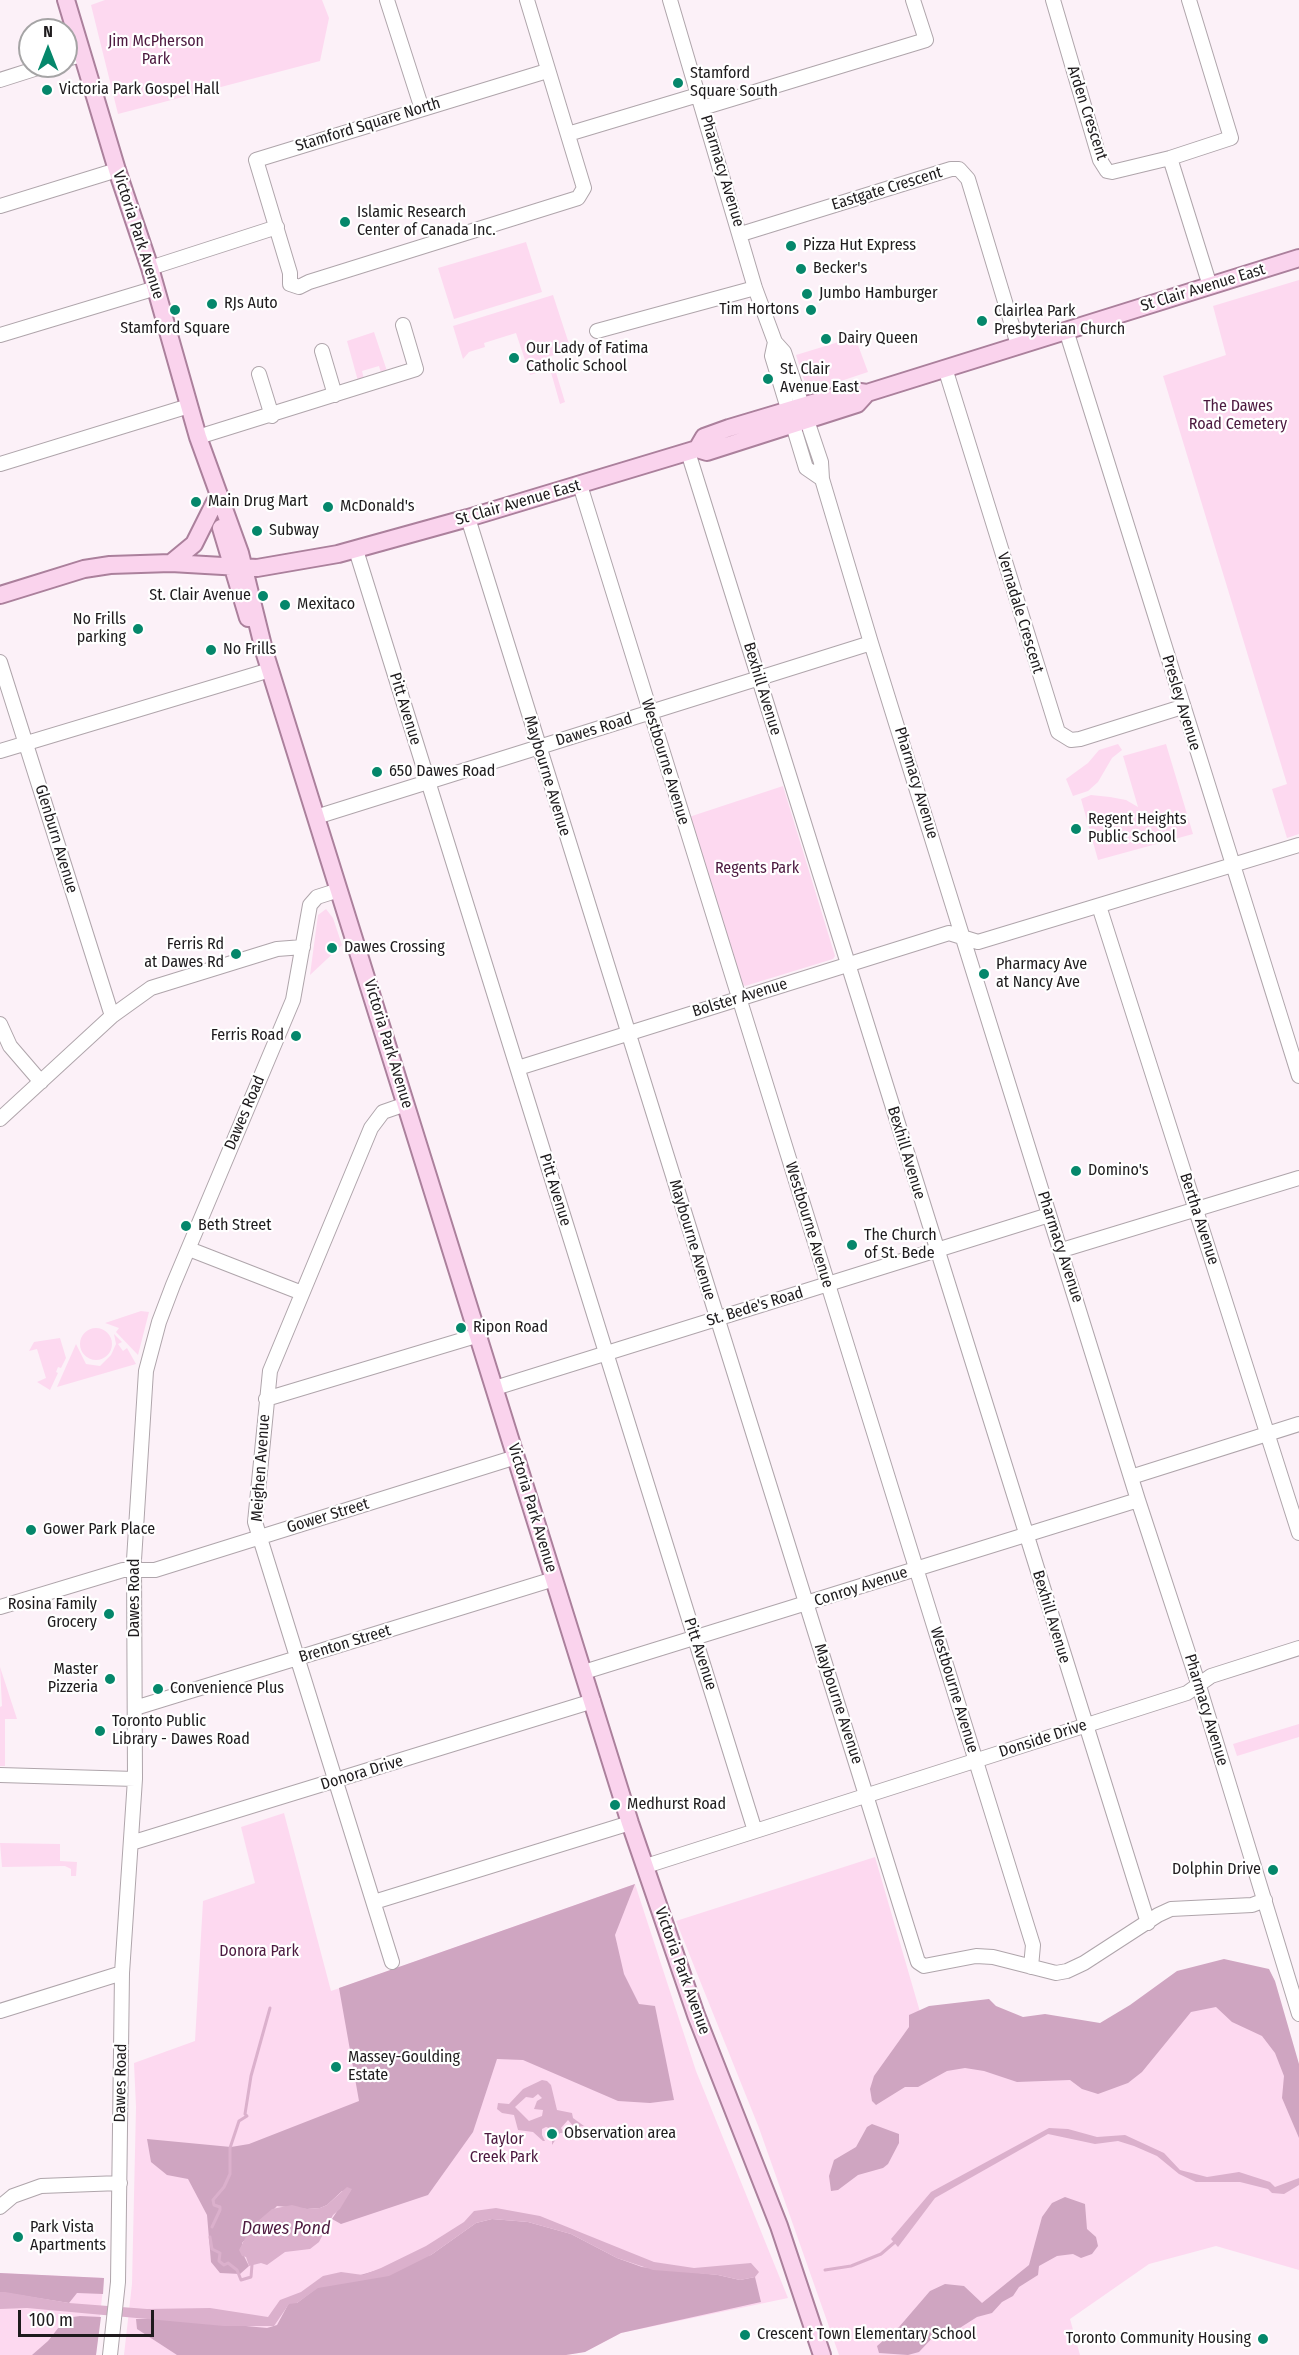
<!DOCTYPE html>
<html>
<head>
<meta charset="utf-8">
<style>
  body { margin:0 }
  #map { position:relative; width:1299px; height:2355px; overflow:hidden; background:#fcf1f8; font-family:"Fira Sans Condensed",sans-serif }
  canvas { display:block }
  .north { position:absolute; left:18px; top:18px; width:60px; height:60px; box-sizing:border-box; background:#fff; border:2px solid #a5a4a5; border-radius:50%; rotate:0deg; font-size:16px; font-weight:700; line-height:24px; text-align:center; color:#1e1b1d }
  .north::after { content:''; display:block; margin:auto; width:21px; height:27px; background:#05876b; clip-path:polygon(50% 0,100% 100%,50% 72%,0 100%) }
  .scale { position:absolute; left:18px; top:2310px; width:136px; height:27px; box-sizing:border-box; border:3px solid #1e1b1d; border-top:0; padding-left:8px; font-size:18px; line-height:21px; white-space:nowrap; color:#1e1b1d; -webkit-text-stroke:4px #fff; paint-order:stroke }
</style>
</head>
<body>
<div id="map">
<canvas width="1299" height="2355"></canvas>
<div class="north">N</div>
<div class="scale">100 m</div>
</div>
<script>
const g = document.querySelector('canvas').getContext('2d');
g.lineJoin = 'round';
function fill(path, color) { g.fillStyle = color; g.fill(path, 'evenodd'); }
const poly = rows => new Path2D(rows.map(r => 'M' + r).join(''));
function trace(path, color, width, dash) { g.strokeStyle = color; g.lineWidth = width; g.lineCap = dash ? 'butt' : 'round'; g.setLineDash(dash || []); g.stroke(path); }
function drawText(font, color, halo, rows, align = 'center') {
  g.font = font + ' "Fira Sans Condensed",sans-serif'; g.lineWidth = 4.5; g.setLineDash([]); g.textBaseline = 'middle'; g.strokeStyle = halo; g.fillStyle = color; for (const [text, x, y, turn = 0] of rows) {
    g.save(); g.translate(x, y); g.rotate((+turn || 0) * Math.PI / 180); g.textAlign = isNaN(turn) ? turn : align; if (halo) g.strokeText(text, 0, 0); g.fillText(text, 0, 0); g.restore();
  }
}
fill(poly([
  [105,0,322,0,329,18,320,61,118,114,91,5],
  [526,242,542,292,454,319,438,268],
  [1299,280,1299,834,1287,838,1272,789,1287,784,1163,376,1226,355,1213,306],
  [553,295,571,350,551,356,565,402,560,404,550,369,530,375,516,333,484,343,485,347,469,352,463,359,453,326],
  [374,332,387,371,381,373,379,366,362,371,364,379,358,381,347,341],
  [855,337,868,372,817,389,806,386,796,355],
  [1118,744,1122,750,1112,758,1098,782,1088,791,1073,796,1066,779,1088,763,1099,750],
  [1166,744,1193,834,1098,860,1081,799,1091,795,1110,797,1126,800,1138,807,1123,756],
  [783,786,835,956,833,959,745,986,741,983,689,817],
  [326,909,333,918,342,945,310,975,318,915],
  [141,1311,149,1312,138,1355,116,1332,119,1328,105,1323],
  '80 1344a16 16 0 1 1 32 0a16 16 0 1 1-32 0Z',
  [114,1334,122,1342,118,1344,123,1351,127,1348,136,1364,57,1387,76,1344,86,1364,100,1366,111,1355,116,1344],
  [60,1338,66,1358,61,1368,58,1367,56,1372,58,1373,50,1390,37,1382,46,1378,37,1349,29,1351,34,1342],
  [0,1667,17,1719,5,1719,5,1766,0,1766,0,1707,2,1706],
  [1299,1724,1299,1737,1237,1756,1233,1744],
  [284,1813,331,1991,635,1884,696,2071,788,2298,621,2333,585,2352,566,2355,124,2355,132,2284,136,2107,134,2063,195,2041,203,1901,255,1883,241,1827],
  [0,1843,60,1844,60,1861,77,1862,76,1876,71,1876,71,1869,65,1866,2,1867],
  [875,1857,925,2029,1090,2041,1193,1972,1299,2064,1299,2270,1216,2246,1149,2264,1070,2319,1080,2355,839,2355,759,2128,676,1921],
  [0,2273,104,2278,96,2355,0,2355]
]), '#fdd9f0');
fill(poly([
  [635,1884,615,1935,624,1974,639,2004,655,2006,674,2100,650,2103,618,2101,523,2060,497,2059,473,2132,428,2195,341,2224,332,2219,351,2190,342,2191,327,2205,320,2208,307,2209,277,2206,242,2243,244,2256,249,2266,240,2274,220,2273,211,2262,207,2215,188,2179,167,2175,151,2162,147,2139,231,2147,249,2144,359,2101,339,1988],
  [1224,1959,1269,1969,1275,1981,1299,2064,1299,2138,1282,2098,1284,2076,1275,2053,1262,2036,1232,2022,1216,2007,1191,2012,1142,2072,1128,2083,1098,2094,1082,2089,1070,2080,1017,2082,984,2071,965,2068,947,2071,918,2087,905,2087,876,2105,872,2101,870,2089,874,2076,909,2027,909,2015,929,2006,989,1999,996,2006,1023,2017,1045,2014,1100,2023,1130,2005,1177,1971],
  [872,2124,899,2134,899,2143,888,2164,883,2168,858,2175,838,2190,831,2191,829,2176,834,2160,856,2147,867,2127],
  [1065,2197,1085,2204,1087,2229,1096,2237,1098,2246,1092,2254,1081,2258,1073,2254,1057,2256,1039,2266,1038,2275,1019,2287,1013,2296,1002,2302,992,2313,977,2317,955,2331,936,2334,919,2352,908,2355,879,2353,877,2346,899,2327,930,2291,945,2284,964,2286,982,2303,1029,2265,1042,2217,1052,2203],
  [492,2219,528,2222,571,2234,617,2258,642,2267,718,2275,740,2280,755,2277,761,2302,621,2333,585,2352,566,2355,177,2355,137,2329,136,2319,172,2319,267,2328,277,2325,289,2303,297,2303,318,2287,431,2255,476,2223],
  [0,2273,104,2278,103,2294,77,2293,69,2303,0,2292],
  [80,2316,101,2317,96,2355,32,2355,48,2341,66,2318]
]), '#cfa5c1');
fill(poly([
  [542,2080,547,2081,551,2085,557,2110,572,2113,573,2118,584,2126,574,2127,568,2120,561,2128,564,2133,560,2133,552,2145,552,2129,546,2127,542,2129,542,2135,545,2141,543,2141,533,2132,518,2130,514,2115,502,2113,497,2109,498,2103,509,2104,523,2089],
  [538,2094,542,2098,537,2101,534,2109,543,2110,542,2116,529,2121,515,2107,526,2097,533,2098],
  [1049,2128,1068,2129,1097,2137,1125,2135,1164,2153,1180,2170,1207,2177,1239,2172,1270,2182,1275,2187,1299,2178,1299,2185,1284,2194,1272,2193,1268,2189,1240,2182,1196,2182,1179,2174,1157,2156,1134,2146,1118,2141,1095,2144,1048,2134,935,2198,898,2247,891,2239,931,2192],
  [347,2187,352,2189,340,2209,333,2215,319,2242,310,2249,285,2252,267,2265,261,2263,249,2266,246,2257,242,2256,239,2250,251,2227,272,2209,292,2205,307,2209,320,2208,327,2205],
  [496,2208,540,2216,654,2262,694,2268,751,2263,759,2272,755,2277,740,2280,718,2275,653,2270,617,2258,571,2234,528,2222,492,2219,476,2223,431,2255,389,2276,318,2288,297,2303,289,2304,274,2326,224,2326,27,2308,0,2309,0,2292,5,2292,69,2303,147,2309,210,2308,268,2317,280,2300,301,2292,323,2276,341,2272,363,2275,381,2268,426,2246,464,2222,474,2211]
]), '#dbb0cc');
trace(poly([
  [212,2227,220,2210,220,2207,214,2205,213,2200,224,2187,230,2174,230,2148,239,2121,247,2116,245,2114,251,2076,270,2008],
  [210,2237,212,2249,220,2253,219,2261,224,2265,228,2263,237,2270,241,2280,251,2277,252,2265],
  [825,2270,851,2266,881,2254,895,2242]
]), '#dbb0cc', 3);
const minor = poly([
  [387,0,422,109],
  [527,0,584,188,578,198,309,282,299,287,290,284,290,273,256,160,547,71],
  [670,0,755,288,775,342,784,352,821,462,822,479,871,643,1138,1500,1199,1686,1299,2014],
  [1053,0,1100,160,1107,171,1112,172,1170,158,1231,138,1189,0],
  [66,59,83,55],
  [0,80,44,66],
  [702,108,926,40,913,0],
  [568,134,698,95],
  [1170,158,1210,286],
  [0,206,117,170],
  [741,234,951,169,959,169,968,179,1018,345],
  [150,268,277,227],
  [1066,330,1299,1076],
  [597,331,755,288],
  [0,335,156,288],
  [775,342,772,356,806,468,822,479],
  [322,351,335,395],
  [945,368,1058,732,1071,740,1080,739,1182,707],
  [259,374,272,416],
  [198,437,416,369,403,325],
  [688,452,1148,1923],
  [0,464,189,406],
  [580,485,1033,1945,1031,1967],
  [468,518,918,1962,924,1966,976,1956,993,1957,1056,1973,1067,1971,1084,1963,1158,1915,1171,1909,1252,1905,1265,1900],
  [356,550,755,1831],
  [0,662,112,1016],
  [0,751,270,670],
  [316,817,871,643],
  [1099,906,1299,1533],
  [0,1024,10,1046,41,1082],
  [518,1068,949,933,978,942,1299,845],
  [0,1119,112,1016,151,988,277,949,303,947],
  [189,1249,302,1293],
  [1062,1250,1299,1178],
  [495,1388,1049,1215],
  [266,1399,479,1335],
  [1131,1477,1299,1424],
  [0,1607,123,1570,155,1570,516,1457],
  [584,1672,1138,1500],
  [135,1708,554,1579],
  [0,1775,135,1779],
  [131,1843,593,1701],
  [646,1866,1187,1693,1211,1676,1299,1648],
  [374,1902,630,1823],
  [392,1962,255,1522,270,1371,371,1128,383,1112,406,1104],
  [0,2011,122,1973],
  [0,2207,13,2196,41,2186,120,2183],
  [110,2355,118,2282,122,1973,135,1779,134,1560,146,1371,159,1322,173,1285,293,1000,310,905,317,897,339,890]
]);
const major = poly([
  [66,0,117,170,150,268,198,437,240,553,265,654,630,1823,696,2015,779,2226,822,2355],
  [697,449,704,437,729,428,853,391,867,393,1299,258],
  [221,528,248,618],
  [171,563,194,544,215,502],
  [0,595,84,569,110,565,171,563,257,568,338,554,468,518,697,449,707,452,857,404,867,393]
]);
trace(minor, '#afa5ab', 16);
trace(major, '#ab809c', 20);
trace(minor, '#fff', 14);
trace(major, '#fad3ed', 16);
for (const [x, y, r, color] of [
  [678,83,6,"#05876b"],
  [47,90,6,"#05876b"],
  [345,222,6,"#05876b"],
  [791,246,6,"#05876b"],
  [801,269,6,"#05876b"],
  [807,294,6,"#05876b"],
  [212,304,6,"#05876b"],
  [175,310,6,"#05876b"],
  [811,310,6,"#05876b"],
  [982,321,6,"#05876b"],
  [826,339,6,"#05876b"],
  [514,358,6,"#05876b"],
  [768,379,6,"#05876b"],
  [196,502,6,"#05876b"],
  [328,507,6,"#05876b"],
  [257,531,6,"#05876b"],
  [263,596,6,"#05876b"],
  [285,605,6,"#05876b"],
  [138,629,6,"#05876b"],
  [211,650,6,"#05876b"],
  [377,772,6,"#05876b"],
  [1076,829,6,"#05876b"],
  [332,948,6,"#05876b"],
  [236,954,6,"#05876b"],
  [984,974,6,"#05876b"],
  [296,1036,6,"#05876b"],
  [1076,1171,6,"#05876b"],
  [186,1226,6,"#05876b"],
  [852,1245,6,"#05876b"],
  [461,1328,6,"#05876b"],
  [31,1530,6,"#05876b"],
  [109,1614,6,"#05876b"],
  [110,1679,6,"#05876b"],
  [158,1689,6,"#05876b"],
  [100,1731,6,"#05876b"],
  [615,1805,6,"#05876b"],
  [1273,1870,6,"#05876b"],
  [336,2067,6,"#05876b"],
  [552,2134,6,"#05876b"],
  [18,2237,6,"#05876b"],
  [745,2335,6,"#05876b"],
  [1263,2339,6,"#05876b"]
]) { const dot = new Path2D(); dot.arc(x, y, r, 0, 2 * Math.PI); g.fillStyle = color; g.fill(dot); trace(dot, '#fff', 2); }
drawText('16px', '#4c193f', '#fff', [
  ["Jim McPherson",156,42],
  ["Park",156,60],
  ["The Dawes",1238,407],
  ["Road Cemetery",1238,425],
  ["Regents Park",757,869],
  ["Donora Park",259,1952],
  ["Taylor",504,2140],
  ["Creek Park",504,2158]
]);
drawText('16px', '#1e1b1d', '#fff', [
  ["Stamford",690,74],
  ["Square South",690,92],
  ["Victoria Park Gospel Hall",59,90],
  ["Islamic Research",357,213],
  ["Center of Canada Inc.",357,231],
  ["Pizza Hut Express",803,246],
  ["Becker's",813,269],
  ["Jumbo Hamburger",819,294],
  ["RJs Auto",224,304],
  ["Tim Hortons",799,310,"right"],
  ["Clairlea Park",994,312],
  ["Presbyterian Church",994,330],
  ["Stamford Square",175,329,"center"],
  ["Dairy Queen",838,339],
  ["Our Lady of Fatima",526,349],
  ["Catholic School",526,367],
  ["St. Clair",780,370],
  ["Avenue East",780,388],
  ["Main Drug Mart",208,502],
  ["McDonald's",340,507],
  ["Subway",269,531],
  ["St. Clair Avenue",251,596,"right"],
  ["Mexitaco",297,605],
  ["No Frills",126,620,"right"],
  ["parking",126,638,"right"],
  ["No Frills",223,650],
  ["650 Dawes Road",389,772],
  ["Regent Heights",1088,820],
  ["Public School",1088,838],
  ["Ferris Rd",224,945,"right"],
  ["at Dawes Rd",224,963,"right"],
  ["Dawes Crossing",344,948],
  ["Pharmacy Ave",996,965],
  ["at Nancy Ave",996,983],
  ["Ferris Road",284,1036,"right"],
  ["Domino's",1088,1171],
  ["Beth Street",198,1226],
  ["The Church",864,1236],
  ["of St. Bede",864,1254],
  ["Ripon Road",473,1328],
  ["Gower Park Place",43,1530],
  ["Rosina Family",97,1605,"right"],
  ["Grocery",97,1623,"right"],
  ["Master",98,1670,"right"],
  ["Pizzeria",98,1688,"right"],
  ["Convenience Plus",170,1689],
  ["Toronto Public",112,1722],
  ["Library - Dawes Road",112,1740],
  ["Medhurst Road",627,1805],
  ["Dolphin Drive",1261,1870,"right"],
  ["Massey-Goulding",348,2058],
  ["Estate",348,2076],
  ["Observation area",564,2134],
  ["Park Vista",30,2228],
  ["Apartments",30,2246],
  ["Crescent Town Elementary School",757,2335],
  ["Toronto Community Housing",1251,2339,"right"]
], 'left');
drawText('16px', '#1e1b1d', '#fff', [
  ["Arden Crescent",1087,113,72],
  ["Stamford Square North",368,125,-17],
  ["Pharmacy Avenue",722,171,73],
  ["Eastgate Crescent",887,189,-17],
  ["Victoria Park Avenue",138,235,72],
  ["St Clair Avenue East",1203,288,-17],
  ["St Clair Avenue East",518,503,-16],
  ["Vernadale Crescent",1020,613,73],
  ["Bexhill Avenue",762,689,73],
  ["Presley Avenue",1181,703,73],
  ["Pitt Avenue",405,709,73],
  ["Dawes Road",594,730,-17],
  ["Westbourne Avenue",665,762,73],
  ["Maybourne Avenue",547,776,73],
  ["Pharmacy Avenue",916,783,73],
  ["Glenburn Avenue",56,839,73],
  ["Bolster Avenue",740,998,-17],
  ["Victoria Park Avenue",388,1044,73],
  ["Dawes Road",245,1113,-67],
  ["Bexhill Avenue",906,1153,73],
  ["Pitt Avenue",555,1190,73],
  ["Bertha Avenue",1199,1219,72],
  ["Westbourne Avenue",809,1225,73],
  ["Maybourne Avenue",692,1240,73],
  ["Pharmacy Avenue",1060,1247,72],
  ["St. Bede's Road",755,1307,-17],
  ["Meighen Avenue",261,1468,-86],
  ["Victoria Park Avenue",532,1508,73],
  ["Gower Street",328,1516,-17],
  ["Conroy Avenue",861,1587,-18],
  ["Dawes Road",135,1598,-90],
  ["Bexhill Avenue",1051,1617,73],
  ["Brenton Street",345,1644,-17],
  ["Pitt Avenue",700,1654,72],
  ["Westbourne Avenue",954,1690,73],
  ["Maybourne Avenue",838,1704,72],
  ["Pharmacy Avenue",1206,1710,73],
  ["Donside Drive",1043,1739,-18],
  ["Donora Drive",362,1773,-17],
  ["Victoria Park Avenue",682,1971,70],
  ["Dawes Road",121,2083,-89]
]);
drawText('italic 18px', '#4d1a3f', '#fff', [
  ["Dawes Pond",286,2229]
]);
</script>
</body>
</html>
